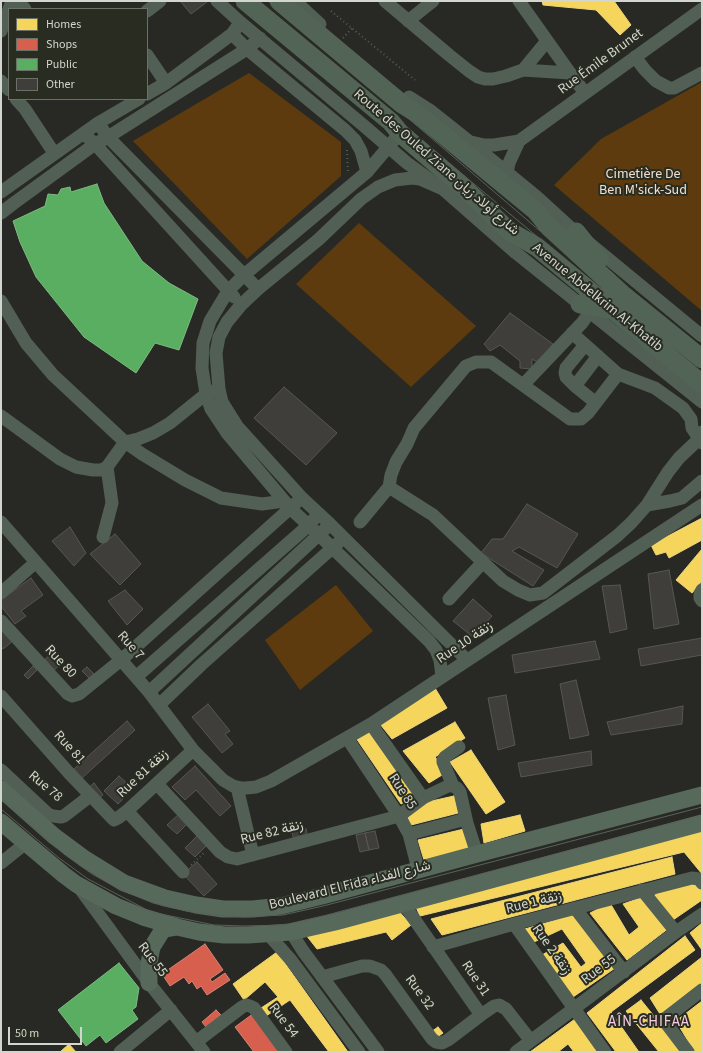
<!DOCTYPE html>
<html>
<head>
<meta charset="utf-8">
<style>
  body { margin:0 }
  #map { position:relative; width:703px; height:1053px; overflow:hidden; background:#282924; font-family:"Source Sans 3",sans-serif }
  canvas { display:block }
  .frame { position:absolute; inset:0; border:2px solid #d3d6ce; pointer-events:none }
  .legend { position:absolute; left:8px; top:8px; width:140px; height:92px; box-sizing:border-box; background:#292c21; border:1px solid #6d7066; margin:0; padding:5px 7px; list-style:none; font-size:12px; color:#d3d6ce }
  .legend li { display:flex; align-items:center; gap:8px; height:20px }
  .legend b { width:20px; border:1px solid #6d7066 }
  .scale { position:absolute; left:8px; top:1027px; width:74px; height:18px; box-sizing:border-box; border:2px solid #d3d6ce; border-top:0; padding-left:5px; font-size:12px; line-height:14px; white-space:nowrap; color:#d3d6ce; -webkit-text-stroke:3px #292c21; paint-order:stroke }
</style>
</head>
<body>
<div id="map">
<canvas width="703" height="1053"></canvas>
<div class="frame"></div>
<ul class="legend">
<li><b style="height:11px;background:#f6d55c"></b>Homes</li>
<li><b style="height:11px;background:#d6604d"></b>Shops</li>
<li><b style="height:11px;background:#5aae61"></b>Public</li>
<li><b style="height:11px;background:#3f3e3a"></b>Other</li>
</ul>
<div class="scale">50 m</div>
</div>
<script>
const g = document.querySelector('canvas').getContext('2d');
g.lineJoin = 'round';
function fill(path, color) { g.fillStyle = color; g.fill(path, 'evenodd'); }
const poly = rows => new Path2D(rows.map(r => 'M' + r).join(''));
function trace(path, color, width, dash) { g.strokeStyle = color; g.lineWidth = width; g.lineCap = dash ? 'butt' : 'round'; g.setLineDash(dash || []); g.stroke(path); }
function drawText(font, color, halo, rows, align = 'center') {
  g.font = font + ' "Source Sans 3",Vazirmatn,sans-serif'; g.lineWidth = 4; g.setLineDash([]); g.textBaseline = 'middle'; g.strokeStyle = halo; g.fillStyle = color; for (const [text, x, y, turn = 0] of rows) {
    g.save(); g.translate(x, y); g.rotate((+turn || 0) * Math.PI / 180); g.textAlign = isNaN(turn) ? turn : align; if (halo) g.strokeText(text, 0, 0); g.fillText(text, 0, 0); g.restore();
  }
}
fill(poly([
  [249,73,341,142,341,176,247,259,133,141],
  [702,82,702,311,554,185,601,139],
  [359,223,476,326,411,387,296,284],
  [336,585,373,631,300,690,265,640]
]), '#5e3b0e');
const homes = poly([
  [542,1,614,1,631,25,620,35,596,10,543,5,542,1],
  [702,518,702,540,669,558,666,552,656,555,651,545,702,518],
  [702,549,702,581,692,593,676,580,702,549],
  [435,688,447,708,392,739,380,724,435,688],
  [455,722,465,738,435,757,447,772,429,783,403,751,455,722],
  [369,728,418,794,401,804,356,738,369,728],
  [471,750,505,802,486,814,450,762,471,750],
  [454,796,458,813,411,825,406,813,418,804,454,796],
  [520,815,525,831,484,843,481,824,520,815],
  [464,829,469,849,424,860,418,840,464,829],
  [702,829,702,874,684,852,420,916,415,905,702,829],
  [672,857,675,874,442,935,431,919,672,857],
  [695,880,702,891,702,900,673,920,653,897,659,890,695,880],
  [643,897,669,928,627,960,590,913,610,903,629,935,639,927,623,904,643,897],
  [396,908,411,925,392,940,386,932,317,949,306,935,396,908],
  [577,914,618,966,573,997,542,955,563,943,581,967,586,963,562,929,534,942,525,929,577,914],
  [702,923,702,950,690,933,702,923],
  [685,936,695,950,611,1012,639,1052,616,1052,587,1013,685,936],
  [277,952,348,1052,329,1052,290,1000,266,1016,261,1008,278,997,265,982,244,1000,233,984,277,952],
  [702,957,702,984,660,1014,650,998,702,957],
  [641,1000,683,1052,659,1052,626,1011,641,1000],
  [702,1001,702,1024,701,1025,702,1027,702,1038,691,1046,676,1021,702,1001],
  [575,1019,600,1052,574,1052,568,1044,558,1052,530,1052,575,1019],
  [438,1027,443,1033,436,1038,431,1032,438,1027],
  [702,1038,702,1052,696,1052,691,1046,702,1038],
  [69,1044,76,1052,60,1052,69,1044]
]);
fill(homes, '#f6d55c');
trace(homes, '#ecd57e', 1);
const shops = poly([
  [205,944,223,970,210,979,212,982,225,973,230,980,207,995,201,986,197,989,192,981,189,984,184,977,170,986,162,974,205,944],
  [216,1010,221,1015,206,1027,202,1022,216,1010],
  [254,1013,281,1052,254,1052,235,1027,254,1013]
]);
fill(shops, '#d6604d');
trace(shops, '#d58374', 1);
const public = poly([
  [97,184,104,203,142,261,169,283,198,299,179,350,155,343,136,373,84,337,36,277,20,242,13,221,45,206,48,194,58,195,61,189,70,187,71,192,97,184],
  [119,963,139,988,136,1007,132,1010,138,1019,106,1043,100,1035,86,1046,58,1010,119,963]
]);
fill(public, '#5aae61');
trace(public, '#7eba82', 1);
const building = poly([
  [183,1,206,1,207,2,191,14,181,2,183,1],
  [510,313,553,344,537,362,532,359,532,369,520,368,520,361,500,345,490,351,484,344,510,313],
  [284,387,337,433,306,465,254,418,284,387],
  [527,504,578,534,557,568,519,547,512,551,544,570,533,586,481,553,492,539,503,539,527,504],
  [70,527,86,553,74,566,52,541,70,527],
  [115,534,141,564,120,585,90,554,115,534],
  [669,570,679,624,654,629,648,574,669,570],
  [31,578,43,595,21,611,26,616,15,624,1,606,1,600,31,578],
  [620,585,627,629,610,633,602,586,620,585],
  [125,590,143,609,127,625,108,601,125,590],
  [473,599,492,616,473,637,453,621,473,599],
  [1,625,14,640,3,649,1,646,1,625],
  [702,638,702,655,641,666,638,649,702,638],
  [595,641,600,659,515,673,512,655,595,641],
  [54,652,63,662,54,670,45,659,54,652],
  [33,666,37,670,28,679,24,675,33,666],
  [87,667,94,674,89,678,82,671,87,667],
  [576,680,589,735,570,739,560,684,576,680],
  [506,695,515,745,498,750,488,698,506,695],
  [208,704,230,731,225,734,233,744,222,753,192,717,208,704],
  [683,706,682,724,611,735,607,722,683,706],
  [127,721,135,730,82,778,74,769,127,721],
  [591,751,592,765,521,777,518,763,591,751],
  [195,766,231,806,220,816,196,790,185,800,172,787,195,766],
  [119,776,130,786,121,795,124,798,118,804,104,791,119,776],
  [94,783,103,795,97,799,88,788,94,783],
  [179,814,188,823,177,834,167,825,179,814],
  [306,829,308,838,294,841,292,832,306,829],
  [375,831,379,848,369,850,365,833,375,831],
  [365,833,369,850,360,852,356,835,365,833],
  [197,836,207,845,195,857,185,848,197,836],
  [197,862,217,884,204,896,183,874,197,862]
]);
fill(building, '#3f3e3a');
trace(building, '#575752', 1);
trace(poly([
  [331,11,415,80],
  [343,38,352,28],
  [347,150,348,174],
  [191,865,205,852]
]), '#535d54', 2, [1, 3]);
trace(poly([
  [18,1,25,9],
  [217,1,240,22,363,125,407,163,443,189,516,253,702,402],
  [295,1,320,24],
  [385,1,449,55,469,71,478,77,485,79,493,79,506,76,523,70,570,73],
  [519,1,570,73,585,93],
  [147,11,160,1],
  [408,21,433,1],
  [1,31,12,1],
  [232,34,247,49,345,130,355,140,361,151,367,172],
  [147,55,166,83],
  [635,57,645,70,656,81,669,88,674,88,702,73],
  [523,70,547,41],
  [1,81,9,90],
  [147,94,166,83,232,34,237,27],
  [409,97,431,111,470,142,537,197,572,229,702,336],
  [16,99,25,109,54,153],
  [98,123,108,137,258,289],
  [400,133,367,172,244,275,228,291,210,321,203,343,202,368,206,394,211,409,227,433,291,509,319,535,429,641,436,650,440,660,442,677],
  [84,134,95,144,234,297],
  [471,142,484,145,494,145,519,141,702,9],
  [507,173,509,163,519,141],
  [443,189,420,179,412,178,395,180,378,187,361,199,318,240,258,289,241,305,227,322,219,337,216,353,219,389,222,402,237,426,302,498,330,524,467,660],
  [1,192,98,123,139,99],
  [1,213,14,203,95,144,108,137,247,49,260,38],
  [1,301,26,343,53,375,125,442,142,454,185,480,221,498,262,504,284,501],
  [572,333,618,374,655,388,683,408,691,419,692,428,702,443],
  [585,345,566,368,565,373,566,377,575,386,596,403],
  [523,385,582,323,590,312],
  [575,386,598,356],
  [1,416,60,459,76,467,93,470,101,470,107,467,125,442,138,439,153,433,170,423,206,394,213,391],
  [389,487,433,515,503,581,518,590,530,595,543,593,617,536,631,523,647,505,668,472,679,458,699,439,702,432],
  [647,505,670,501,682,498,702,481],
  [1,522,149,692,193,750,223,780,233,786,241,788,246,788,256,787,271,781,371,724,702,505],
  [360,522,389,487,391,475,396,462,407,444,414,428,466,366,476,362,491,362,570,419,581,419,588,413,618,374],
  [103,537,112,503,107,467],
  [702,590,700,594,700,598,702,601],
  [1,593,36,562],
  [449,599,483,562],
  [1,621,68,694,72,696,79,694,121,660,296,503],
  [136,677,309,525,314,519],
  [149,692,325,529],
  [1,696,69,773,113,819,114,820,118,818,127,811,193,750],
  [159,705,202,664,338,543],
  [371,724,423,798],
  [347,738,399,816,409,834,418,869],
  [459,747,445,757,443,760,443,762,453,786,457,788,460,792,467,823,477,854],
  [1,770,48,814,53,816,61,817,64,816,90,796],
  [157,784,220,852,228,857,237,859,399,816,423,798,448,786,453,786],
  [237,787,253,855],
  [127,811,183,872],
  [409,834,466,819],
  [1,863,26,843],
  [78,886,149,983,204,1052],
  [642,890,676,932],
  [403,903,481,1015],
  [575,908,624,972],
  [514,924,605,1052],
  [291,932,303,951,378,1052],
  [268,934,291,960,359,1052],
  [433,947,514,924,692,878,699,879,702,883],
  [322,977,362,966,370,966,381,970,385,974,432,1039,436,1042,442,1043,448,1040,481,1015,494,1006,499,1005,506,1009,531,1041],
  [196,1042,242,1007,246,1005,250,1006,254,1008,286,1052],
  [120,1052,171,1010],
  [516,1052,676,932,702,914],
  [688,1052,666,1023,665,1020,666,1018,702,990]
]), '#515f54', 13);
trace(poly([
  [1,789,54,836,85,859,124,883,165,898,196,905,223,909,253,909,281,906,322,896,477,854,702,795],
  [1,822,64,875,76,884,116,906,143,917,177,927,199,932,224,935,248,935,291,932,335,922,702,823],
  [149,983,149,963,152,947,162,931,166,929,177,927]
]), '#56695a', 17);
trace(poly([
  [245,1,391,122,400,133,462,186,509,231,537,247,702,384],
  [279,1,402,104,418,114,536,211,549,227,622,294,702,359],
  [576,232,588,247,599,259],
  [580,304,612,310]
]), '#526456', 19);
trace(poly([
  [257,1,474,184,702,374],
  [268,1,339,59,540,231],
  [643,317,673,342],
  [1,798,64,854,92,874,119,889,153,903,187,911,214,915,244,917,283,915,323,906,702,807],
  [1,809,59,858,88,879,151,912,214,925,244,926,284,925,327,915,702,815]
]), '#5a615a', 1);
drawText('14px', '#d3d6ce', '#292c21', [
  ["Rue Émile Brunet",601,62,-36],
  ["Route des Ouled Ziane شارع أولاد زيان",436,163,41],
  ["Avenue Abdelkrim Al-Khatib",597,298,39],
  ["Rue 10 زنقة",465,643,-34],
  ["Rue 7",130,646,49],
  ["Rue 80",60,662,47],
  ["Rue 81",69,748,48],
  ["Rue 81 زنقة",143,774,-43],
  ["Rue 78",45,787,40],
  ["Rue 85",402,792,57],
  ["Rue 82 زنقة",272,833,-14],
  ["Boulevard El Fida شارع الفداء",350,886,-14],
  ["Rue 1 زنقة",534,903,-14],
  ["Rue 2 زنقة",551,950,55],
  ["Rue 55",152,960,53],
  ["Rue 55",599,970,-37],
  ["Rue 31",475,979,56],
  ["Rue 32",419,993,54],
  ["Rue 54",283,1021,53]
]);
drawText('14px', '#f2e0cf', '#292c21', [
  ["Cimetière De",643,175],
  ["Ben M'sick-Sud",643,191]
]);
g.letterSpacing = '1px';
drawText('15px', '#f8cce6', '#292c21', [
  ["AÎN-CHIFAA",649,1023]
]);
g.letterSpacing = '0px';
</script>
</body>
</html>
